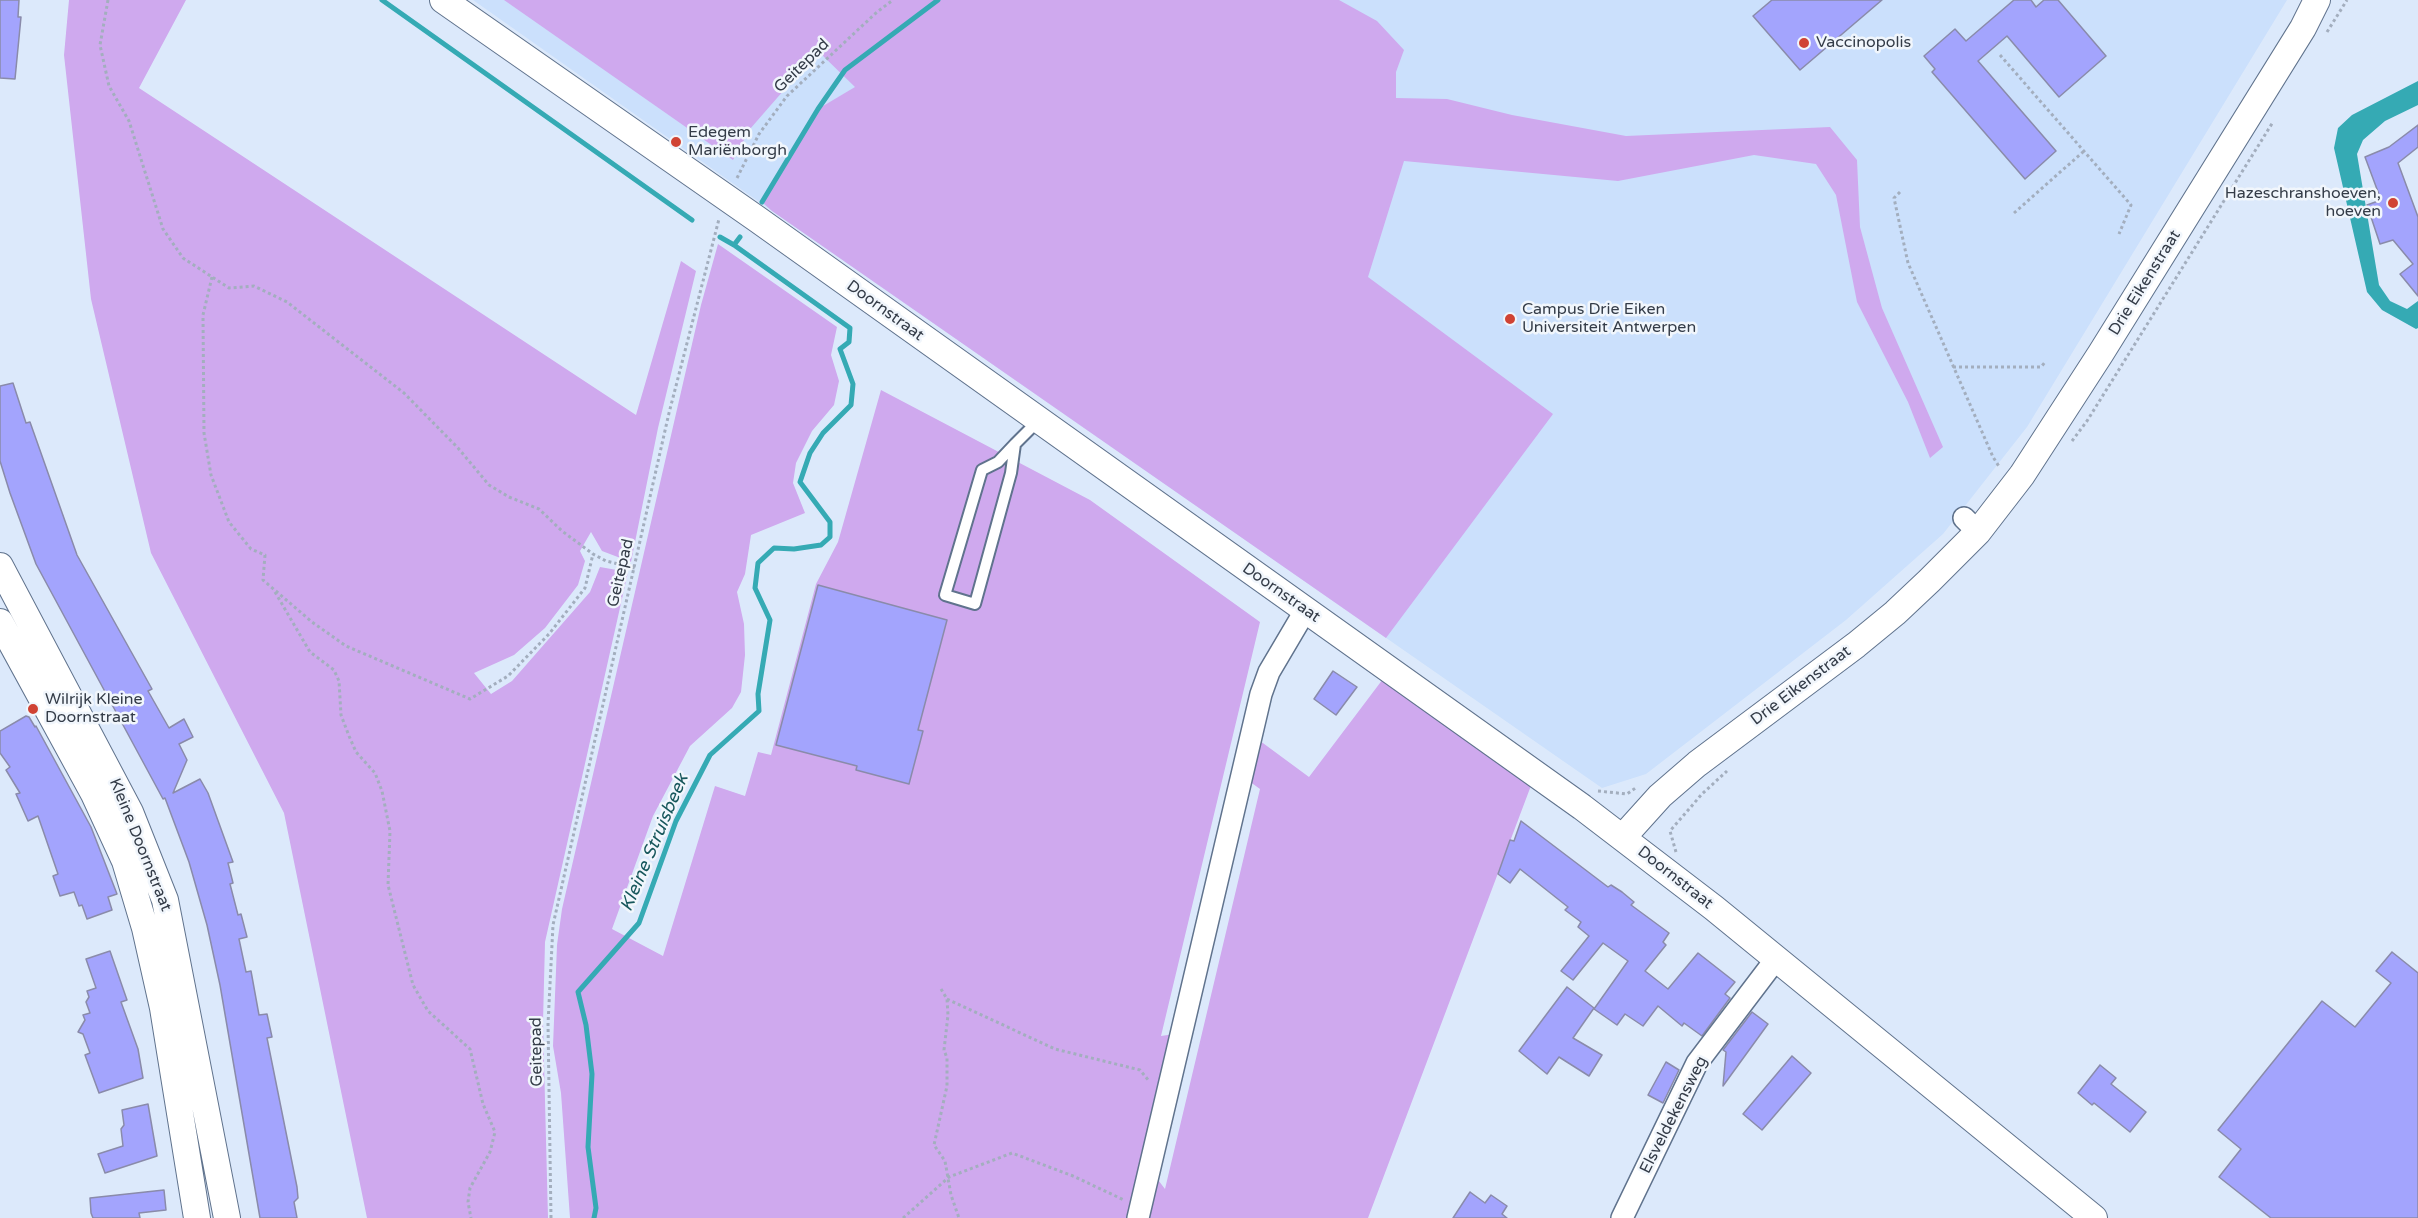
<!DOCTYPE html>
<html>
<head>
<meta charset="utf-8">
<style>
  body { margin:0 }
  canvas { display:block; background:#dce9fb }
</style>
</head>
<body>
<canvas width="2418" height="1218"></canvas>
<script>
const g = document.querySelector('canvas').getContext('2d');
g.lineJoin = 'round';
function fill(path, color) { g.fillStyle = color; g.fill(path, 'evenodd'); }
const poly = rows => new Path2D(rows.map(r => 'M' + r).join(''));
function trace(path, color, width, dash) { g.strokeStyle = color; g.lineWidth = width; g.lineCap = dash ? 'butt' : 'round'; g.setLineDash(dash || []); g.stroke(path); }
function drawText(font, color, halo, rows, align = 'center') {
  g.font = font + ' "Varela Round",sans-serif'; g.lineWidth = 5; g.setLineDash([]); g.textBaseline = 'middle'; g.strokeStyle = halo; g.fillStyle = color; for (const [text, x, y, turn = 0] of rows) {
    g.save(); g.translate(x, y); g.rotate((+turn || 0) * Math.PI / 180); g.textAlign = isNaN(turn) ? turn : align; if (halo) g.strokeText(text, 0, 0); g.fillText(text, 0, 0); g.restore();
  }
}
fill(poly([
  [473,0,2287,0,2027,427,1943,534,1846,620,1646,774,1602,788,772,211]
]), '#cbe0fc');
fill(poly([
  [69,0,186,0,139,88,636,415,681,261,696,271,658,428,631,562,602,551,591,532,580,551,585,561,578,585,545,628,514,655,474,673,491,694,512,681,590,592,600,567,628,572,545,942,543,1022,548,1218,367,1218,284,813,151,553,91,299,64,55],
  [504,0,1339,0,1377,21,1404,50,1396,72,1396,98,1447,99,1512,115,1626,136,1830,127,1857,160,1860,227,1882,308,1943,447,1930,458,1908,402,1857,302,1836,195,1816,164,1754,155,1618,181,1404,161,1368,277,1553,414,1386,638,772,211,762,202,818,109,855,87,818,51,750,129,733,160],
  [718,244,837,327,831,355,839,381,834,405,812,431,796,463,793,483,805,513,751,535,745,574,737,592,744,624,745,655,741,692,732,708,690,746,653,816,612,929,663,956,715,786,745,796,758,752,771,755,816,584,838,542,881,390,1090,500,1260,622,1161,1036,1181,1033,1149,1168,1165,1189,1260,789,1242,776,1252,735,1309,777,1389,671,1535,775,1368,1218,570,1218,561,1093,553,1046,557,945,562,909,701,305]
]), '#cfa9ee');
fill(poly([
  [2418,81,2418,105,2385,121,2363,140,2357,154,2379,285,2390,301,2407,309,2418,301,2418,328,2416,329,2382,310,2367,292,2334,148,2338,128,2352,115]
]), '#35aab4');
trace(poly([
  [382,0,692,220],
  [762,202,818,109,845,70,938,0],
  [720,237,734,245],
  [594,1218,596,1208,588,1147,592,1074,586,1025,578,992,639,923,676,821,710,755,759,711,758,694,770,620,755,588,758,563,774,548,794,549,821,545,830,537,830,522,800,482,810,453,823,433,851,405,853,384,840,349,849,342,850,328,734,245,740,237]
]), '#35aab4', 5);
const building = poly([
  [0,0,19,0,18,17,21,17,15,79,0,78,0,0],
  [1772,0,1882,0,1800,70,1753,16,1772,0],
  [2014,0,2031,0,2036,7,2044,0,2058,0,2106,56,2059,97,2007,36,1978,61,2056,151,2025,179,1932,72,1935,69,1924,56,1955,29,1966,41,2014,0],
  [2418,125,2418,147,2398,163,2418,217,2418,296,2400,274,2413,264,2393,240,2380,244,2367,205,2381,200,2365,157,2389,147,2418,125],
  [13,383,26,423,30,422,77,555,152,689,148,691,169,728,184,719,193,737,179,744,187,760,173,793,200,779,208,793,233,862,228,863,233,883,230,884,238,915,241,914,247,937,239,939,246,972,251,971,259,1015,267,1014,272,1037,267,1038,297,1187,298,1198,294,1202,297,1218,260,1218,220,985,207,925,189,862,165,798,163,799,36,564,10,493,0,461,0,386,13,383],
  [818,585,947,620,918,730,923,731,909,784,856,770,857,766,776,745,818,585],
  [1333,671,1357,687,1336,715,1314,699,1333,671],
  [26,716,29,717,35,727,36,726,91,827,117,894,108,897,112,910,87,919,82,905,79,906,74,892,60,896,53,876,58,874,38,816,28,821,16,794,20,793,6,770,10,767,0,753,0,731,26,716],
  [1521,821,1608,887,1611,885,1622,892,1634,902,1631,905,1669,933,1663,942,1666,945,1645,971,1668,989,1698,953,1735,982,1725,994,1730,998,1702,1036,1684,1023,1682,1026,1658,1006,1643,1026,1625,1014,1617,1025,1594,1009,1628,961,1603,943,1573,980,1561,971,1589,936,1578,927,1581,922,1565,910,1568,907,1520,869,1510,883,1498,874,1510,840,1514,841,1521,821],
  [110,951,127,1000,121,1002,138,1049,143,1078,99,1093,85,1055,90,1053,83,1034,78,1032,85,1020,83,1015,90,1013,86,1002,89,997,87,991,96,988,86,959,110,951],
  [2392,952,2418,973,2418,1218,2271,1218,2219,1177,2241,1149,2218,1130,2322,1001,2355,1027,2391,983,2376,971,2392,952],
  [1567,987,1594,1008,1573,1038,1602,1055,1589,1076,1559,1057,1547,1074,1519,1051,1567,987],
  [1752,1012,1768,1024,1723,1086,1726,1052,1723,1050,1752,1012],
  [1792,1056,1811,1073,1762,1130,1743,1114,1792,1056],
  [1666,1062,1679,1070,1663,1103,1648,1095,1666,1062],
  [2100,1065,2116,1078,2111,1084,2146,1112,2130,1132,2094,1103,2092,1105,2078,1093,2100,1065],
  [148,1104,157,1156,105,1173,98,1154,123,1146,121,1129,124,1125,122,1110,148,1104],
  [164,1190,166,1210,139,1213,140,1218,93,1218,91,1213,90,1198,164,1190],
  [1470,1192,1485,1203,1491,1195,1507,1206,1502,1214,1507,1218,1453,1218,1470,1192]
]);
fill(building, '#a3a4fd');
trace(building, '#8a8baa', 1.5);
const service = poly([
  [1015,444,1011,473,975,604,945,595,982,470,998,462,1015,444,1038,421]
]);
const minor = poly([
  [1964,518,1978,532],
  [1138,1218,1261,694,1269,672,1305,611],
  [1622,1218,1697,1063,1776,959]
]);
const tertiary = poly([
  [443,0,757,219,1582,807,1714,908,2094,1218],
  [0,566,130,812,165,900,227,1218],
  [0,622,94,794,125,861,145,928,163,1008,197,1218],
  [1623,837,1660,796,1697,764,1856,645,1895,613,1929,581,1978,532,2022,475,2101,353,2303,28,2317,0]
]);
trace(service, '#60738d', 14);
trace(minor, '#60738d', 24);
trace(tertiary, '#60738d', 28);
trace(poly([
  [108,0,100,45,109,86,129,121,163,229,183,258,229,288,254,286,287,302,404,393,458,448,489,485,509,497,539,509,562,531,593,554,606,561,635,568],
  [2327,32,2347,0],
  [2000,55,2131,205,2119,234],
  [737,178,759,134,787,96,877,12,893,0],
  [1900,192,1894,198,1908,263,1993,457,2000,468],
  [2014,213,2084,151],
  [212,277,203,315,204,433,211,475,229,522,251,549,265,555,263,580,312,622,346,646,470,699,508,676,549,634,585,588,593,554],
  [1953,367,2041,367,2046,361],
  [2072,441,2087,421,2273,122],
  [275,592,310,652,334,670,339,681,341,715,349,736,356,752,375,773,382,791,390,831,388,885,413,985,428,1011,470,1049,483,1104,495,1132,490,1152,470,1188,468,1202,471,1218],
  [1598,791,1627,794,1637,787],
  [1676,852,1670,831,1702,794,1727,771],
  [941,989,947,999,948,1015,944,1050,947,1058,947,1086,934,1145,945,1161,951,1195,959,1218],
  [947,999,1055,1049,1140,1070,1149,1081],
  [551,1218,548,1024,553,925,669,413,719,219],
  [903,1218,949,1177,1012,1153,1073,1176,1124,1200]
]), '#a3aebe', 3, [3, 3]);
trace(service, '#fff', 10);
trace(minor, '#fff', 21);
trace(tertiary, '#fff', 26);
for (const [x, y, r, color] of [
  [1804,43,6,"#d04334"],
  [676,142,6,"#d04334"],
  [2393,203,6,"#d04334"],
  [1510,319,6,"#d04334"],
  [33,709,6,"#d04334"]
]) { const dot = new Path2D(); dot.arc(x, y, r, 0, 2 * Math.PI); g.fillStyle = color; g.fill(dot); trace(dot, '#f1f6fc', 2); }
drawText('16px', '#343c48', '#f1f6fc', [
  ["Vaccinopolis",1816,43],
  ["Edegem",688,133],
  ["Mariënborgh",688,151],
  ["Hazeschranshoeven,",2381,194,"right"],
  ["hoeven",2381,212,"right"],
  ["Campus Drie Eiken",1522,310],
  ["Universiteit Antwerpen",1522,328],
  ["Wilrijk Kleine",45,700],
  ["Doornstraat",45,718]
], 'left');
drawText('16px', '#343c48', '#f1f6fc', [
  ["Geitepad",802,66,-44],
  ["Drie Eikenstraat",2145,283,-58],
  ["Doornstraat",885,311,36],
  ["Geitepad",621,573,-77],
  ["Doornstraat",1281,593,35],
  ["Drie Eikenstraat",1801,686,-37],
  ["Kleine Doornstraat",140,845,68],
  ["Doornstraat",1675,878,38],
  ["Geitepad",537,1052,-91],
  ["Elsveldekensweg",1674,1115,-63]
]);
drawText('italic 18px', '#17575c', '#f1f6fc', [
  ["Kleine Struisbeek",655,843,-67]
]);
</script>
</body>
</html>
